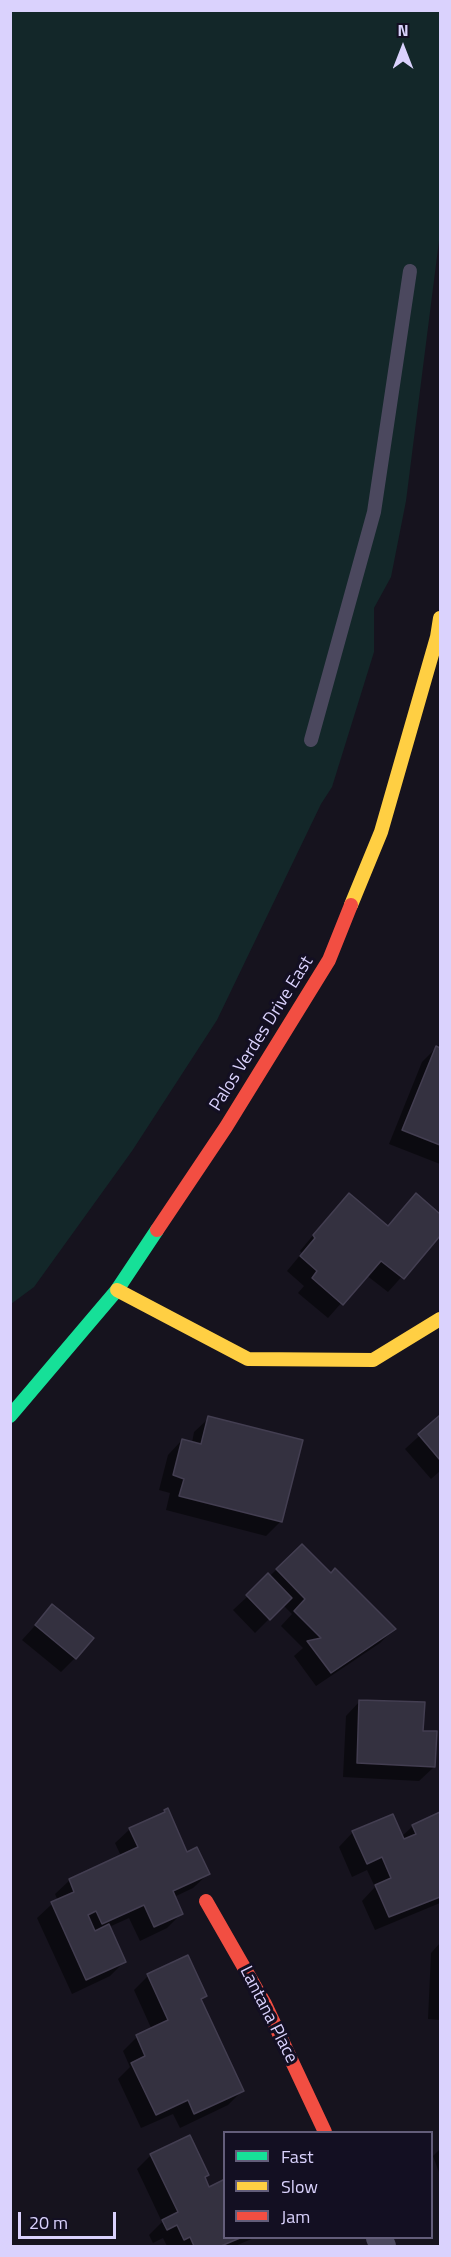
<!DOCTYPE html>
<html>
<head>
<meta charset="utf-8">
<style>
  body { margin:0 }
  #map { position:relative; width:451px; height:2257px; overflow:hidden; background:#16131e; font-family:"Titillium Web",sans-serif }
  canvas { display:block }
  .frame { position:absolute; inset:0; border:12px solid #dad2fd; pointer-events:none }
  .legend { position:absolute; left:223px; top:2131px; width:210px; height:108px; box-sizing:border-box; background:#130f22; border:2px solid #635d7a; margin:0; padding:8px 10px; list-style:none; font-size:18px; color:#dad2fd }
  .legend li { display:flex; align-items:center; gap:12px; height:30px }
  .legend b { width:30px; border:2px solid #635d7a }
  .north { position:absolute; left:373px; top:18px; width:60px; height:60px; -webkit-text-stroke:4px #130f22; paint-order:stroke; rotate:0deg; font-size:16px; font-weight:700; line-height:24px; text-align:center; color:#dad2fd }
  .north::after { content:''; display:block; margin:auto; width:21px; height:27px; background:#dad2fd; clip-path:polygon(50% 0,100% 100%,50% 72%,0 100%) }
  .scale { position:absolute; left:18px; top:2212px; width:98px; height:27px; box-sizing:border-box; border:3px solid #dad2fd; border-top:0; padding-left:8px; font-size:18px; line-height:21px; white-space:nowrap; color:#dad2fd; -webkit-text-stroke:4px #130f22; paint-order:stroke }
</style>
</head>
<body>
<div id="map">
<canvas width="451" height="2257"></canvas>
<div class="frame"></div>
<ul class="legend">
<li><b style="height:8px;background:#16e098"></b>Fast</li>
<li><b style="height:8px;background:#ffcf43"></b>Slow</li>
<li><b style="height:8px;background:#f24e42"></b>Jam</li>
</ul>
<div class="north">N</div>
<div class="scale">20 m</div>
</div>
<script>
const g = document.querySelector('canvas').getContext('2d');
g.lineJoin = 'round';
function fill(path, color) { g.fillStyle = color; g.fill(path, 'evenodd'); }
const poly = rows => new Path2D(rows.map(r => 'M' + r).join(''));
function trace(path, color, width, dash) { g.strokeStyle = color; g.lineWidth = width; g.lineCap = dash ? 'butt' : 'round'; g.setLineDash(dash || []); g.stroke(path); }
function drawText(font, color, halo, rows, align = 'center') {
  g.font = font + ' "Titillium Web",sans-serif'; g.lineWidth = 6; g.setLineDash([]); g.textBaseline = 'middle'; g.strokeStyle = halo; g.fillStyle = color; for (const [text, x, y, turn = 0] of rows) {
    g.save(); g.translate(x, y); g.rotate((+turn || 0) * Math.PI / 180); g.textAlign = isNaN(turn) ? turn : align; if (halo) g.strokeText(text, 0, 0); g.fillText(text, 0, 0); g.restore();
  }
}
fill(poly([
  [11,11,440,11,440,233,406,501,391,577,374,608,374,652,332,787,321,804,217,1020,132,1151,34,1287,11,1304]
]), '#132729');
fill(poly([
  [440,1044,440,1164,389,1144,422,1062],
  [416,1195,440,1216,440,1234,388,1292,366,1275,328,1318,298,1293,304,1286,287,1271,302,1253,300,1251,335,1209,387,1227],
  [440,1417,440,1471,431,1479,405,1449],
  [209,1418,301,1441,280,1522,266,1536,166,1510,170,1493,159,1490,168,1455,182,1440,192,1443,194,1432],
  [302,1546,331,1575,394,1629,380,1643,316,1686,294,1656,303,1648,281,1626,292,1614,283,1605,255,1633,233,1610],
  [53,1606,75,1658,61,1672,22,1640],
  [360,1701,422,1732,434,1767,419,1781,343,1777,346,1716],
  [165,1811,187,1854,208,1874,193,1888,174,1897,181,1914,167,1928,140,1941,129,1918,109,1927,124,1962,110,1976,72,1994,37,1918,52,1904,58,1901,55,1894,70,1880,121,1856,115,1843,130,1829,162,1815],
  [439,1814,440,1903,375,1930,362,1901,375,1887,367,1870,352,1877,339,1847,353,1832,401,1837,413,1826],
  [440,1943,440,2020,428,2019,431,1953],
  [148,1976,205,1996,201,2001,242,2091,228,2105,180,2128,173,2114,141,2128,118,2079,130,2067,123,2051,137,2037,152,2030,134,1990],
  [440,2149,440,2175,433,2156],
  [151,2155,204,2178,225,2238,254,2238,235,2246,167,2246,163,2238,153,2243,149,2235,162,2222,137,2169]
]), '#0007');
const building = poly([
  [436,1046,440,1048,440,1145,402,1130,436,1046],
  [349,1193,388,1226,416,1193,440,1214,440,1236,404,1279,381,1261,343,1305,312,1278,317,1271,300,1256,315,1238,313,1235,349,1193],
  [440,1415,440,1460,418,1434,440,1415],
  [208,1416,303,1440,282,1522,179,1496,184,1479,173,1475,182,1439,201,1444,208,1416],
  [302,1544,331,1573,335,1568,396,1629,331,1673,307,1641,321,1638,294,1611,305,1599,276,1569,302,1544],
  [268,1573,292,1598,270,1620,246,1595,268,1573],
  [52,1604,94,1638,76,1659,35,1625,52,1604],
  [359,1700,425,1702,423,1731,437,1731,435,1767,357,1763,359,1700],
  [168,1808,187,1852,197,1847,210,1874,173,1891,183,1914,154,1927,144,1905,102,1924,96,1911,88,1915,95,1931,109,1924,126,1962,86,1980,51,1902,74,1892,69,1879,138,1847,129,1828,165,1812,164,1810,168,1808],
  [440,1812,440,1897,389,1917,375,1885,391,1878,382,1857,367,1864,352,1831,393,1814,404,1839,416,1834,412,1825,440,1812],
  [188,1955,207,1996,201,1999,244,2091,194,2114,188,2100,156,2115,131,2063,145,2056,136,2035,168,2020,147,1974,188,1955],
  [190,2135,209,2175,205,2177,209,2187,225,2179,225,2238,240,2238,221,2246,194,2246,190,2237,184,2240,177,2225,167,2230,162,2220,178,2212,150,2154,190,2135]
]);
fill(building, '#343140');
trace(building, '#433e51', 1.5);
trace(poly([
  [311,740,374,512,410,271]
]), '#4b485e', 14);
trace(poly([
  [379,2238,383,2246]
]), '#4b485e', 26);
trace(poly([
  [10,1416,117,1290,157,1230]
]), '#16e098', 14);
trace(poly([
  [351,905,381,832,437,637,440,618],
  [117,1290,248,1359,373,1360,440,1319]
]), '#ffcf43', 14);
trace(poly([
  [157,1230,226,1127,329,960,351,905],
  [206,1901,265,2004,325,2132]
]), '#f24e42', 14);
drawText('18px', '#dad2fd', '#130f22', [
  ["Palos Verdes Drive East",262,1034,-58],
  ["Lantana Place",268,2015,63]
]);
</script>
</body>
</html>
